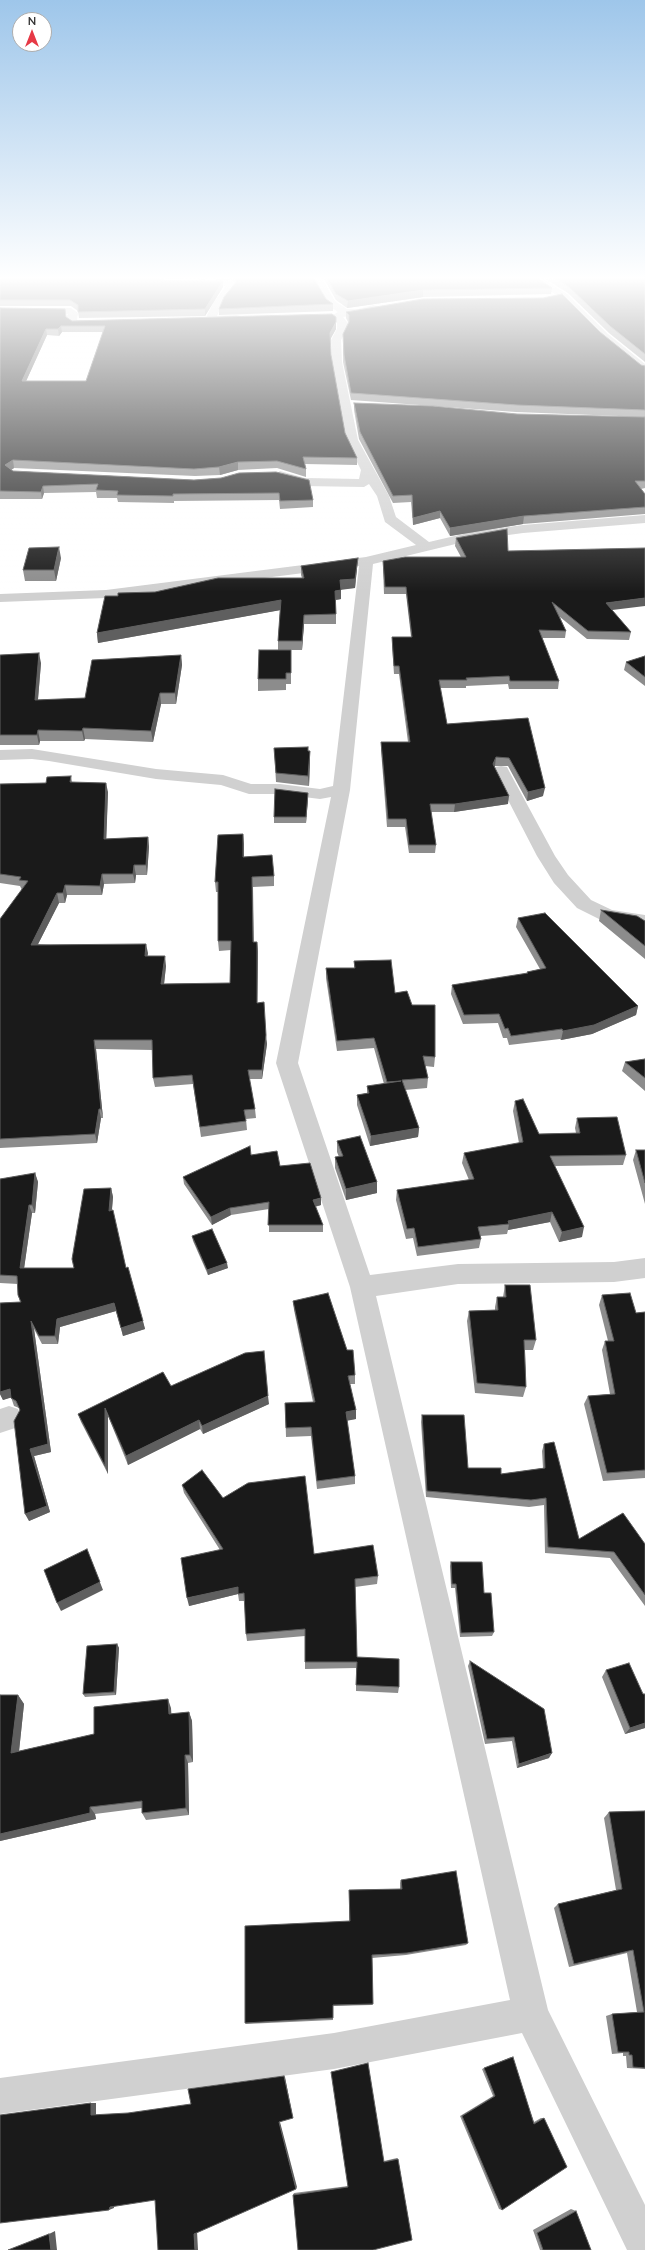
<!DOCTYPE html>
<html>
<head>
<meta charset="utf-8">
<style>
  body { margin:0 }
  #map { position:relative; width:645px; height:2250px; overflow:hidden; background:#fff; font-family:Lato,sans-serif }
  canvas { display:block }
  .north { position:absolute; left:12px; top:12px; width:40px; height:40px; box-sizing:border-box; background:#fff; border:1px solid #adadad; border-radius:50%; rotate:0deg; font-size:11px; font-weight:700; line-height:16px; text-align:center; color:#333 }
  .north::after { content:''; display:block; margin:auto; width:14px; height:18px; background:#e63946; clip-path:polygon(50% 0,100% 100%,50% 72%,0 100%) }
</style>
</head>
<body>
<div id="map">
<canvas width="645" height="2250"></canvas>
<div class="north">N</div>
</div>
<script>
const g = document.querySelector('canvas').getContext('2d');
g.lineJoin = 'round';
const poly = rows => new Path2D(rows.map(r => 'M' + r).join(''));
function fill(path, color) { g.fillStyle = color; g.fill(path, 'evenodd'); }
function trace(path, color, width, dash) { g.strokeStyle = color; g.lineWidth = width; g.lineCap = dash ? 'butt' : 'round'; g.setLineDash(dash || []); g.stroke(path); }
fill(poly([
  [311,277,321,277,335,301,347,309,358,309,374,305,379,308,358,315,343,317,347,322,347,329,341,340,342,362,358,440,389,496,396,517,429,542,472,532,523,525,645,515,645,523,523,533,472,540,373,564,350,790,298,1063,370,1275,458,1264,614,1262,645,1258,645,1278,614,1282,458,1284,376,1296,548,2010,645,2205,645,2250,627,2250,522,2033,334,2069,0,2114,0,2078,334,2033,510,2000,350,1287,276,1063,331,797,320,799,280,794,249,794,221,785,156,779,49,761,32,759,0,760,0,750,32,749,156,769,223,775,251,784,280,784,320,789,333,786,359,566,106,598,0,602,0,594,106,590,366,557,416,545,385,522,377,496,369,484,364,487,304,486,276,478,274,475,280,471,305,478,359,479,361,470,346,440,332,362,331,340,337,329,337,323,331,316,338,312,327,305,311,277],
  [529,277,540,277,567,294,608,334,645,364,645,372,641,371,600,338,561,298,529,277],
  [194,279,231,281,236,286,223,303,217,316,237,315,241,316,241,320,206,322,205,320,213,303,226,286,191,284,191,280,194,279],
  [0,308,71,308,78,313,77,320,101,320,106,323,101,326,73,326,68,323,66,318,68,314,0,314,0,308],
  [501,766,507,767,509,771,555,856,568,875,591,900,612,910,645,915,645,927,601,920,577,908,554,883,537,856,493,771,495,767,501,766],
  [9,1406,18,1409,22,1418,18,1427,0,1433,0,1409,9,1406]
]), '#d0d0d0');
fill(poly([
  [0,277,313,277,326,299,333,304,333,311,219,315,219,309,235,283,232,280,165,278,163,280,223,281,223,287,205,316,79,318,78,311,71,306,0,306],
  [323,277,536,277,552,288,551,294,423,297,347,308,336,300],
  [542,277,645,277,645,362,609,333,568,293],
  [0,308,66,317,72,321,336,329,330,339,331,355,345,433,357,458,357,465,305,464,306,469,306,477,277,468,238,470,220,475,195,476,14,468,11,470,13,471,194,480,221,478,313,500,313,507,280,509,279,500,174,501,174,503,118,502,117,498,97,498,96,492,44,493,42,499,0,499],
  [62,332,103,332,86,381,26,381,47,335,59,336],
  [346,312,600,332,641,365,645,366,645,417,516,412,351,400,343,362,343,334,348,322,346,318],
  [354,403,517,414,645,417,645,488,641,489,645,494,645,514,523,524,450,536,440,518,413,525,411,502,393,503,359,439,354,410],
  [456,538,508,551,612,610,631,632,629,640,587,639,560,617,566,631,565,638,542,638,559,681,558,689,509,689,508,684,466,686,466,688,440,688,447,724,528,718,543,796,527,801,508,766,495,766,494,767,508,804,454,812,431,812,436,845,435,853,409,853,405,827,387,827,381,750,381,742,408,742,399,674,394,674,392,645,392,637,411,637,406,594,384,594,383,569,383,561,461,557,455,546],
  [61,558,56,581,25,581,23,570],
  [301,566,357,568,355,588,341,589,341,599,336,600,336,624,304,624,302,650,291,650,291,684,286,684,286,690,258,691,258,679,278,650,278,641,280,610,98,643,97,633,118,596,302,578,301,575],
  [0,655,41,663,38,700,85,698,181,655,182,665,176,704,161,704,153,742,85,739,84,741,40,741,39,745,0,745],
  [645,656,645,686,624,670,626,662],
  [274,748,310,751,310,761,309,786,276,782],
  [71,776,72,782,108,792,106,839,148,837,149,847,147,875,136,875,135,883,104,884,102,895,67,895,65,903,59,903,38,944,148,953,147,956,166,966,164,984,230,983,231,950,219,951,218,941,218,892,216,892,215,882,243,834,244,857,274,876,274,886,253,887,254,942,257,942,258,952,257,1003,267,1044,262,1079,249,1079,255,1109,256,1118,246,1119,247,1130,201,1137,193,1084,155,1087,153,1078,153,1050,96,1049,103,1118,101,1118,97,1143,0,1148,0,919,22,890,20,886,0,883,0,784,46,783],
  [308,793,306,823,274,823,274,817],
  [601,910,645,921,645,959,599,921],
  [518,918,638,1006,636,1015,592,1034,561,1040,560,1039,509,1045,507,1038,503,1038,498,1023,463,1024,451,994,452,985,526,974,527,972,540,969,516,927],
  [354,961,395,993,412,1005,435,1057,434,1067,425,1066,428,1078,427,1088,405,1090,419,1128,418,1137,370,1146,357,1105,357,1095,367,1093,367,1086,384,1084,374,1048,337,1051,326,978,326,968,354,968],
  [645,1059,645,1091,622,1071,625,1062],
  [515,1101,539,1134,576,1133,575,1128,577,1118,626,1155,623,1165,555,1166,582,1237,559,1242,550,1222,508,1230,507,1234,481,1236,481,1239,479,1248,417,1256,413,1238,406,1239,396,1200,397,1190,469,1180,462,1163,464,1153,519,1143,513,1111],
  [337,1141,377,1182,377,1193,346,1200,335,1168,335,1157,339,1157,337,1152],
  [636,1150,645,1150,645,1204,633,1160],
  [251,1155,280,1166,321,1205,315,1207,323,1225,323,1232,269,1232,269,1209,231,1215,212,1225,184,1184,183,1177],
  [35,1173,38,1182,35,1213,32,1213,24,1268,74,1268,111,1188,113,1197,112,1210,126,1268,145,1329,123,1336,116,1311,60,1327,58,1344,42,1344,34,1329,51,1452,34,1456,50,1512,29,1521,20,1410,19,1408,14,1406,11,1397,3,1400,0,1394,0,1303,20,1302,18,1295,18,1284,0,1283,0,1179],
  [192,1236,228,1268,208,1275,193,1241],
  [505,1285,536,1340,533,1350,525,1350,526,1387,523,1397,475,1393,467,1321,469,1311,495,1310,495,1307,497,1297,503,1297],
  [602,1295,636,1313,645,1312,645,1478,603,1481,584,1404,588,1396,610,1394,602,1350,605,1341,608,1341,599,1305],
  [293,1301,355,1375,355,1384,350,1384,356,1419,347,1420,355,1476,355,1484,317,1489,311,1436,286,1437,285,1403,313,1402,294,1310],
  [171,1386,269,1404,203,1434,200,1429,128,1465,108,1416,108,1474,81,1422,78,1414],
  [422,1415,468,1468,501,1474,543,1468,542,1451,544,1444,579,1539,645,1544,645,1606,610,1558,545,1553,544,1505,529,1507,426,1497,421,1422],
  [182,1485,223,1498,314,1554,378,1576,377,1584,355,1587,357,1657,399,1687,398,1693,356,1691,356,1668,305,1669,305,1636,247,1641,246,1634,245,1601,239,1601,238,1594,189,1606,220,1550,184,1493],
  [451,1562,484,1593,494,1632,492,1636,460,1637,455,1588,451,1588,450,1566],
  [117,1644,119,1648,116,1695,85,1697,83,1694],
  [470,1661,549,1758,517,1768,512,1741,485,1744,468,1666],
  [606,1670,643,1694,645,1694,645,1728,625,1734,602,1677],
  [0,1695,18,1695,24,1704,19,1751,94,1734,171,1708,171,1714,189,1712,192,1721,193,1762,188,1763,189,1815,146,1820,142,1813,142,1808,95,1814,96,1819,0,1841],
  [645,1811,645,2069,627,2068,626,2056,623,2056,623,2053,612,2054,606,2016,612,2014,637,2012,627,1953,569,1967,554,1908,558,1904,616,1890,604,1818,609,1812],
  [401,1880,468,1943,466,1945,406,1955,372,1958,373,2004,372,2005,333,2006,333,2020,246,2024,245,2023,349,1921,349,1890,400,1889,400,1883],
  [511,2057,534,2122,541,2118,544,2118,502,2210,499,2209,460,2116,493,2096,482,2069],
  [397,2158,398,2159,412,2240,293,2195,294,2193,348,2186,384,2161],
  [571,2209,576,2211,591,2250,540,2250,533,2230]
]), '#8c8c8c');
fill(poly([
  [158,277,165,277,165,278,159,283],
  [223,281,223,287,205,316,205,309],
  [423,290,423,297,347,308,348,301],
  [336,322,336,329,330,340,330,333],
  [61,326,62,332,59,336,58,329],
  [46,329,47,335,23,388,22,381],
  [13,460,14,468,7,473,5,465],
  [238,462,238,470,220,475,219,467],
  [43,486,44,493,42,499,41,492],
  [440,511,440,518,413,525,413,518],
  [524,516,523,524,450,536,450,528],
  [59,547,61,558,56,581,54,570],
  [358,558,355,588,340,590,340,580],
  [341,590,341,599,335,600,335,591],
  [645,598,645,606,604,611,606,603],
  [281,600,281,610,98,643,97,633],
  [304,615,304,624,302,650,302,641],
  [39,653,41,663,37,710,35,700],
  [181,655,182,665,176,704,175,693],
  [160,693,161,704,153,742,151,731],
  [83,728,85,739,84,741,82,731],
  [38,730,40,741,39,745,37,735],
  [310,751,310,761,309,786,308,776],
  [496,757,495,766,492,772,493,764],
  [106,783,108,792,106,848,104,839],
  [545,788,543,796,527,801,528,792],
  [308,793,308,799,306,823,306,817],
  [509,796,508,804,454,812,455,804],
  [243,834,244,844,244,866,243,857],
  [148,837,149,847,147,875,146,865],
  [134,865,136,875,135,883,133,874],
  [102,874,104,884,102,895,100,886],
  [65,885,67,895,65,903,63,893],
  [57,893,59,903,33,954,31,945],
  [257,942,258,952,257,1012],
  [146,944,148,953,146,966,145,956],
  [165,956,166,966,163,993,161,984],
  [638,1006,636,1015,592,1034,561,1040,563,1031],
  [266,1035,267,1044,262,1079,262,1070],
  [94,1040,96,1049,103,1118,101,1109],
  [99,1109,101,1118,97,1143,95,1134],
  [419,1128,418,1137,370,1146,371,1136],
  [35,1173,38,1182,35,1213,32,1205],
  [377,1182,377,1193,346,1200,346,1189],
  [111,1188,113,1197,111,1219,109,1211],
  [321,1198,321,1205,313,1207,313,1200],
  [29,1205,32,1213,23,1276,20,1268],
  [230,1208,231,1215,212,1225,211,1217],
  [552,1212,550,1222,508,1230,509,1224,508,1221],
  [584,1227,582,1237,559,1242,562,1232],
  [227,1263,228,1268,208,1275,207,1270],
  [114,1303,116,1311,60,1327,58,1344,55,1336,57,1319],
  [31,1321,34,1329,51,1452,34,1456,50,1512,29,1521,25,1514,30,1449],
  [143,1321,145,1329,123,1336,121,1328],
  [10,1389,13,1397,3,1400,0,1394,0,1392],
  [268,1396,269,1404,203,1434,202,1426],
  [105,1408,108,1416,108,1474,105,1466],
  [356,1410,356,1419,346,1421,346,1412],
  [199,1420,200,1429,128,1465,126,1456],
  [87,1549,103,1590,61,1611,57,1603],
  [238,1587,238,1594,189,1606,187,1598],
  [117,1644,119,1648,116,1695,114,1692],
  [18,1695,24,1704,18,1761,11,1753],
  [168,1699,171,1708,172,1723,169,1714],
  [189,1712,192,1721,193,1762,190,1755],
  [645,1723,645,1728,625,1734,630,1728],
  [552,1753,549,1758,517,1768,519,1764],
  [185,1755,188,1763,189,1815,186,1808],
  [90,1807,95,1814,96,1819,0,1841,0,1834],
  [284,2076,285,2077,293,2118],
  [91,2103,96,2103,96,2115,91,2115],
  [279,2122,280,2122,297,2187,296,2189],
  [114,2205,114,2208,109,2210,110,2207],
  [55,2231,57,2250,51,2250,49,2234],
  [197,2231,198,2250,195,2250,194,2234]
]), '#5f5f5f');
const building = poly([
  [0,277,158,277,160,280,223,281,205,309,78,312,78,305,70,300,0,300,0,277],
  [234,277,313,277,326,299,333,304,219,309,224,297,237,281,234,277],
  [326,277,536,277,552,288,423,290,348,301,336,294,326,277],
  [553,277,645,277,645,354,610,326,569,287,553,277],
  [562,294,600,332,641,365,645,366,645,410,517,405,351,393,344,355,343,334,349,322,349,315,346,312,423,299,543,298,562,294],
  [0,308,65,309,66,317,72,321,332,314,336,317,336,322,330,333,331,355,345,433,357,458,303,457,306,469,277,461,238,462,219,467,194,469,13,460,5,465,13,471,194,480,221,478,239,473,276,472,309,480,313,500,280,501,279,493,173,494,173,496,117,495,118,491,96,490,98,484,43,486,41,492,0,491,0,308],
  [61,326,105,326,86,381,22,381,46,329,58,329,61,326],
  [354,403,433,406,517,414,645,417,645,481,635,481,645,494,645,507,524,516,450,528,440,511,413,518,412,495,393,496,360,432,354,403],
  [507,529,508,551,645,548,645,598,606,603,631,632,588,631,552,602,566,631,539,630,559,681,510,681,509,676,466,678,467,680,439,680,447,724,528,718,545,788,528,792,509,758,496,757,493,764,509,796,455,804,430,804,436,845,409,845,406,819,388,819,381,742,410,742,399,666,394,666,392,637,412,637,406,587,385,587,383,561,405,557,466,557,456,538,507,529],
  [59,547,54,570,23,570,29,548,59,547],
  [358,558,355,579,340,580,341,590,335,591,336,614,304,615,302,641,278,641,281,600,97,633,105,596,118,596,118,593,155,592,218,578,304,578,301,566,358,558],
  [259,650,291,650,291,673,286,673,286,679,258,679,259,650],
  [39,653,35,700,85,698,92,660,181,655,175,693,160,693,151,731,83,728,82,731,38,730,37,735,0,735,0,655,39,653],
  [645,656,645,677,626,662,645,656],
  [308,747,308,751,310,751,308,776,276,773,274,748,308,747],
  [71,776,70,782,106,783,104,839,148,837,146,865,134,865,133,874,102,874,100,886,65,885,63,893,57,893,31,945,146,944,145,956,165,956,161,984,230,983,231,941,218,941,218,882,215,882,218,835,243,834,243,857,272,855,274,876,252,877,253,942,257,942,257,1003,264,1002,266,1035,262,1070,248,1070,255,1109,244,1110,246,1121,200,1127,192,1075,153,1078,152,1040,94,1040,101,1109,99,1109,95,1134,0,1139,0,919,28,881,19,880,21,877,0,874,0,784,46,783,47,777,71,776],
  [275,789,308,793,306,817,274,817,275,789],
  [601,910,637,916,645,921,645,946,601,910],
  [545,913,638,1006,594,1025,563,1031,562,1029,511,1036,508,1028,505,1029,499,1014,464,1015,452,985,528,973,527,972,546,968,518,918,545,913],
  [391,960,395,993,407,991,412,1005,435,1005,435,1057,423,1056,428,1078,402,1080,419,1128,371,1136,357,1095,369,1093,367,1086,401,1081,387,1082,374,1038,337,1041,326,968,355,968,354,961,391,960],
  [645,1059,645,1078,625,1062,645,1059],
  [523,1099,539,1134,580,1133,577,1118,617,1117,626,1155,550,1156,584,1227,562,1232,552,1212,508,1221,509,1224,478,1227,481,1239,418,1247,414,1228,407,1229,397,1190,474,1179,464,1153,523,1142,515,1101,523,1099],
  [360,1136,377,1182,346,1189,335,1157,343,1156,337,1141,360,1136],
  [250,1146,251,1155,277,1151,280,1166,310,1163,321,1198,313,1200,323,1225,268,1225,269,1202,230,1208,211,1217,183,1177,250,1146],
  [636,1150,645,1150,645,1183,636,1150],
  [35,1173,32,1205,29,1205,20,1268,74,1268,72,1259,84,1189,111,1188,109,1211,113,1210,126,1268,128,1267,143,1321,121,1328,114,1303,57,1319,55,1336,39,1336,31,1321,48,1444,30,1449,47,1506,25,1514,14,1421,20,1410,16,1401,11,1398,10,1389,0,1392,0,1303,21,1302,18,1295,17,1276,0,1275,0,1179,35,1173],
  [212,1229,227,1263,207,1270,192,1236,212,1229],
  [505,1285,530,1285,536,1340,524,1340,526,1387,477,1383,469,1311,498,1310,497,1297,506,1297,505,1285],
  [328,1293,347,1350,353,1350,355,1375,348,1376,356,1410,346,1412,355,1476,317,1481,311,1427,286,1428,285,1403,315,1402,293,1301,328,1293],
  [630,1293,636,1313,645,1312,645,1470,607,1473,588,1396,615,1394,605,1341,614,1341,602,1295,630,1293],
  [264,1351,268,1396,202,1426,199,1420,126,1456,105,1408,105,1466,78,1414,163,1372,171,1386,245,1353,264,1351],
  [422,1415,464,1415,468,1468,501,1468,501,1474,545,1468,544,1444,554,1442,579,1539,623,1513,645,1544,645,1595,614,1552,548,1547,546,1498,531,1500,427,1491,422,1415],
  [202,1470,223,1498,248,1483,305,1476,314,1554,373,1545,378,1576,355,1579,357,1657,399,1659,399,1687,356,1685,357,1662,305,1662,305,1629,246,1634,244,1593,238,1594,238,1587,187,1598,181,1558,223,1549,182,1485,202,1470],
  [87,1549,100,1582,57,1603,44,1570,87,1549],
  [451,1562,482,1562,484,1593,491,1593,494,1632,461,1633,456,1584,452,1584,451,1562],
  [117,1644,114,1692,83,1694,87,1646,117,1644],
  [470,1661,544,1709,552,1753,519,1764,514,1737,487,1739,470,1661],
  [629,1663,643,1694,645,1694,645,1723,630,1728,606,1670,629,1663],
  [0,1695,18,1695,11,1753,94,1734,94,1707,168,1699,169,1714,189,1712,190,1755,185,1755,186,1808,142,1813,142,1801,90,1807,90,1813,0,1834,0,1695],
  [645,1811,645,2068,633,2067,632,2055,629,2055,629,2052,618,2052,612,2014,644,2012,633,1950,574,1964,558,1904,622,1889,609,1812,645,1811],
  [456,1871,468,1943,407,1953,372,1955,373,2004,333,2005,333,2018,245,2023,245,1926,350,1921,349,1890,402,1889,401,1880,456,1871],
  [513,2057,534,2124,544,2118,567,2167,502,2210,462,2116,495,2096,484,2068,513,2057],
  [368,2063,384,2162,398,2159,412,2240,373,2250,298,2250,293,2195,348,2187,331,2072,368,2063],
  [284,2076,293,2118,279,2122,296,2189,194,2234,195,2250,158,2250,155,2200,110,2207,109,2210,0,2223,0,2115,91,2103,91,2115,128,2113,191,2104,188,2089,284,2076],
  [576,2211,591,2250,543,2250,537,2233,576,2211],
  [49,2234,51,2250,8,2250,49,2234]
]);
fill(building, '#1a1a1a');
trace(building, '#5f5f5f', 1);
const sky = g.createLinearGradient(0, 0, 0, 592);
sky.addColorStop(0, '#9ec6ea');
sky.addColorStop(0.47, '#fff');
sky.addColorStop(1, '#ffffff00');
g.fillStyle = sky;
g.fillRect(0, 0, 645, 592);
</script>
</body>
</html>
